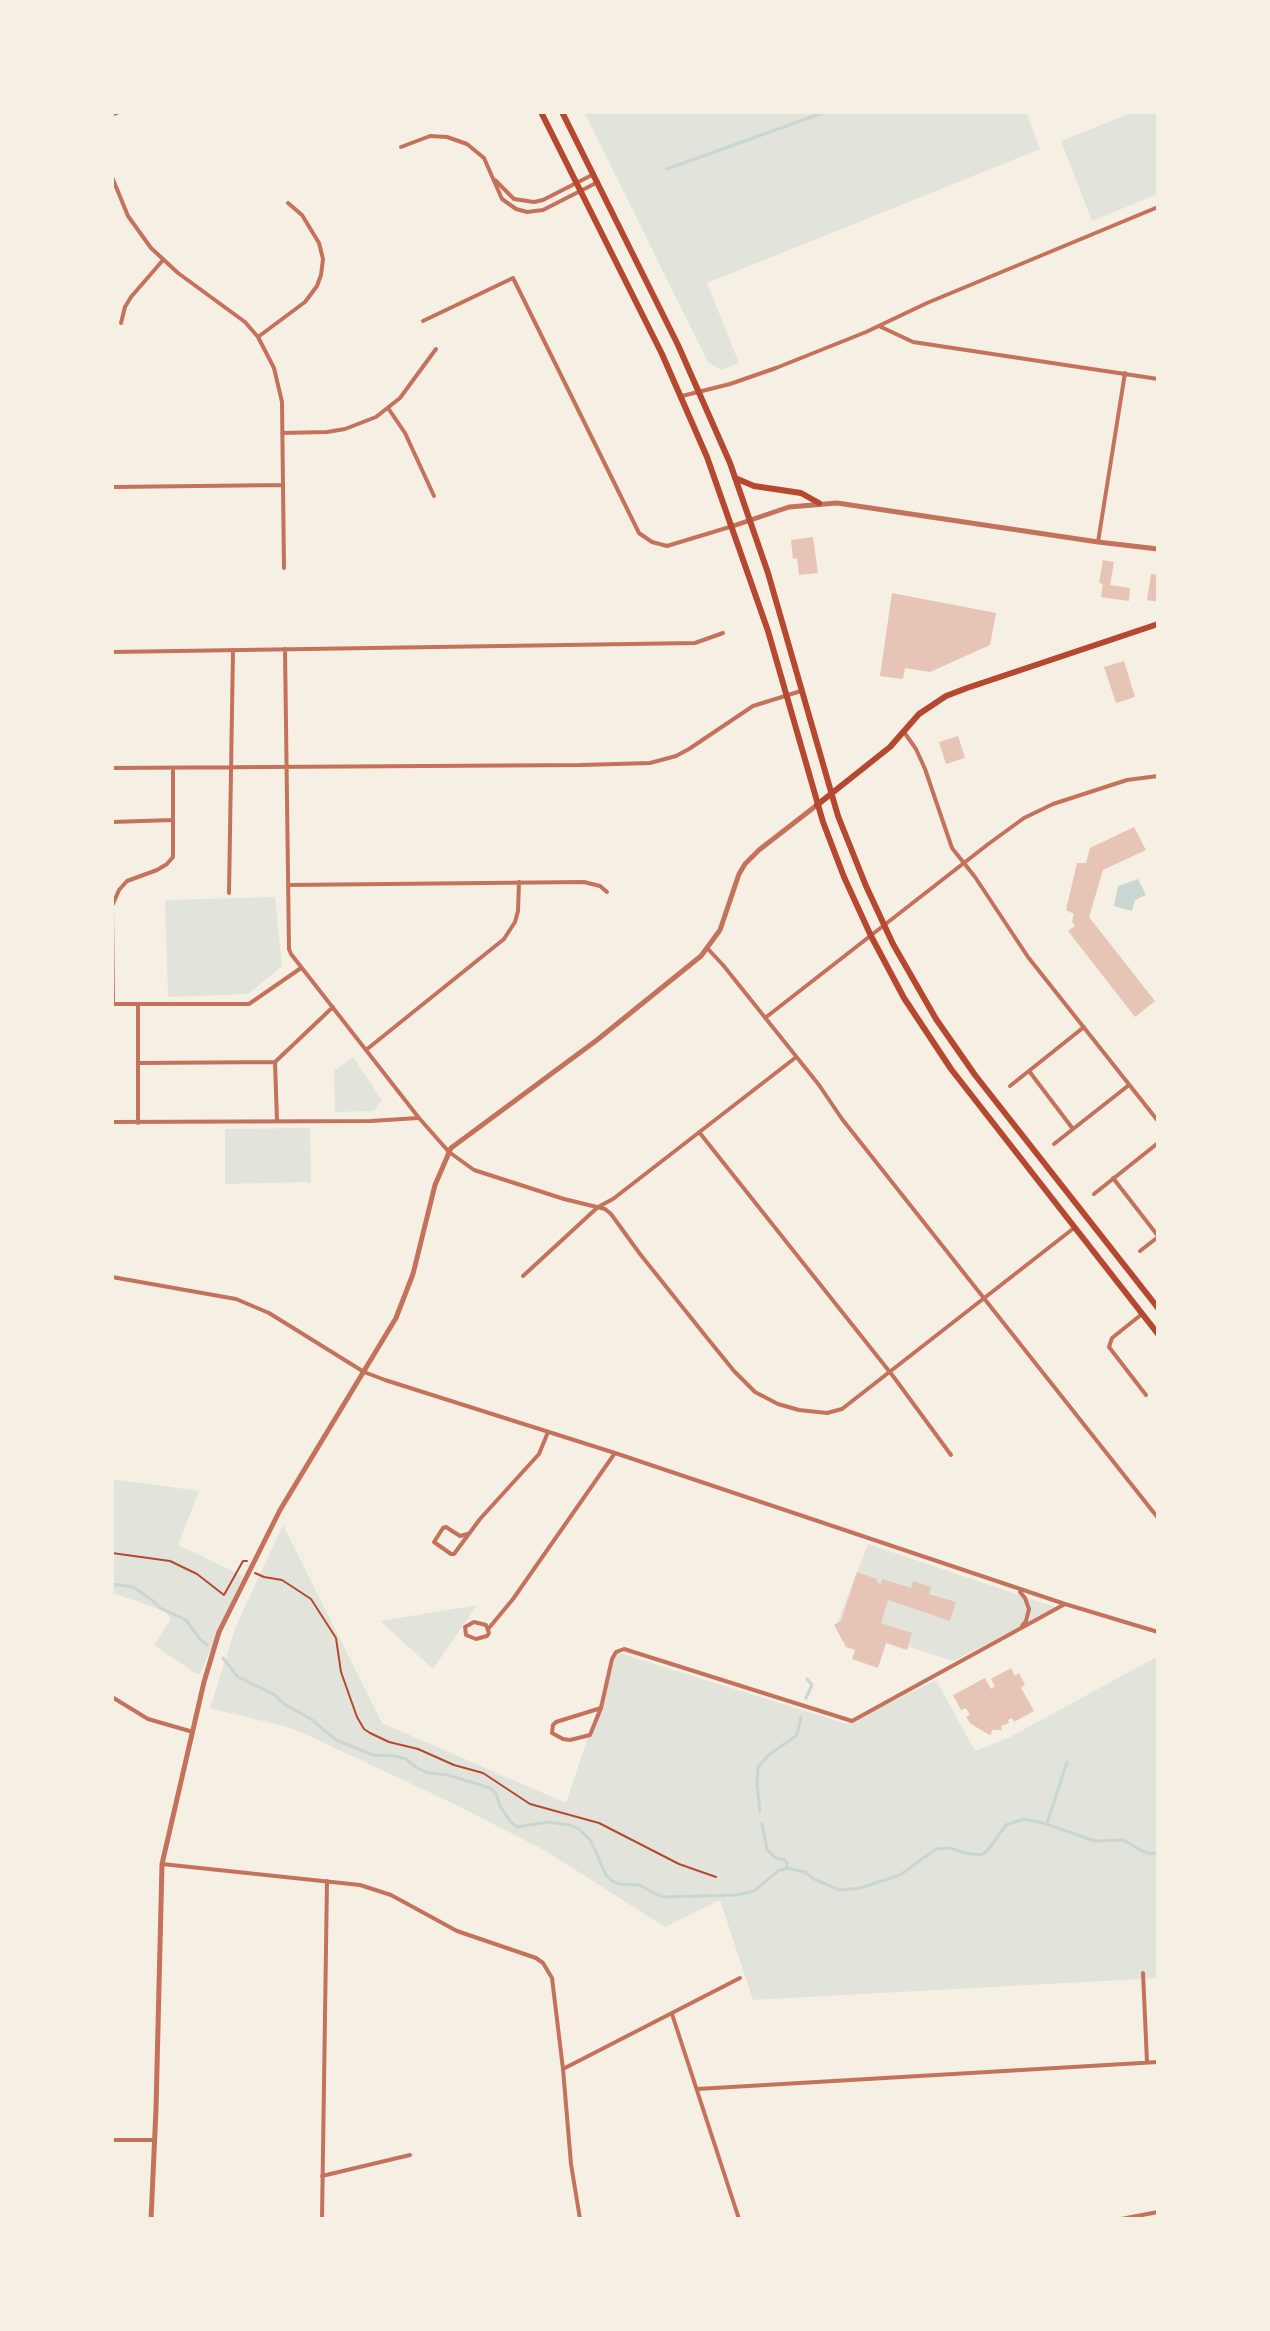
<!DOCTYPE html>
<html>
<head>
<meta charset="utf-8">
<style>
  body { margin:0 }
  #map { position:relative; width:1270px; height:2331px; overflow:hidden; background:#f6efe4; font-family:"Source Sans 3",sans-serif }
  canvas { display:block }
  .frame { position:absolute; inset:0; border:114px solid #f6efe4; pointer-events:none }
</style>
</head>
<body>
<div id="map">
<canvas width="1270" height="2331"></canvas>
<div class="frame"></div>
</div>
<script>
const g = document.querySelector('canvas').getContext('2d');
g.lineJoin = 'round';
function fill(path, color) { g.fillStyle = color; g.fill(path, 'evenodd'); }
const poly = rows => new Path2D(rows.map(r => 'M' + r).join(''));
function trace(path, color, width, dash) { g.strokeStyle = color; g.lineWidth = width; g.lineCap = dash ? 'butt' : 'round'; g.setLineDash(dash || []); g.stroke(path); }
fill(poly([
  [584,112,1026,112,1040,149,707,283,739,363,721,370,708,362],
  [1133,112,1158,112,1158,194,1092,221,1061,141],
  [275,897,282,966,248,994,168,997,165,900],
  [353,1057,382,1100,374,1111,335,1112,334,1071],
  [310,1128,311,1182,225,1184,225,1129],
  [112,1479,199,1491,178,1545,243,1576,200,1674,195,1673,154,1645,171,1619,165,1611,112,1593],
  [283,1525,382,1723,566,1803,616,1652,847,1724,936,1680,975,1751,1010,1737,1158,1656,1158,1978,753,2000,720,1900,665,1927,544,1850,454,1804,303,1733,287,1727,210,1708,236,1626],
  [868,1544,1058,1608,953,1661,837,1624],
  [477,1605,433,1669,380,1621]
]), '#e2e4dc');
fill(poly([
  [1138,879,1146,895,1135,900,1132,911,1114,906,1118,886]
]), '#c9d6d2');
trace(poly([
  [667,169,825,112],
  [112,1584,133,1587,152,1600,160,1608,186,1620,200,1639,207,1645],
  [223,1658,238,1677,275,1695,284,1704,311,1719,336,1740,373,1755,395,1756,406,1759,417,1768,428,1773,448,1775,490,1788,496,1794,500,1806,510,1821,517,1827,548,1822,570,1825,579,1829,591,1841,606,1875,612,1881,620,1884,639,1885,662,1897,737,1895,754,1891,778,1871,787,1868,805,1872,814,1879,840,1890,860,1888,900,1875,936,1849,950,1848,965,1853,981,1855,988,1850,1006,1825,1024,1819,1043,1823,1095,1841,1124,1840,1140,1850,1150,1854,1158,1853],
  [806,1698,812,1685,807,1679],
  [760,1811,757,1784,758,1767,770,1754,797,1735,801,1717],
  [1047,1823,1067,1762],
  [762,1824,767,1850,776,1858,784,1860,787,1863,787,1868]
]), '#c9d6d2', 3);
fill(poly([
  [813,537,818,573,799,575,797,558,793,559,791,540],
  [1103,560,1114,562,1110,585,1130,588,1129,601,1101,597,1103,584,1099,583],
  [1151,574,1158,575,1158,602,1147,600],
  [892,593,996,613,990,645,930,672,905,668,903,679,880,676],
  [1124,661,1135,697,1116,703,1104,667],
  [958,736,965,758,946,764,939,742],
  [1134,827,1146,850,1103,870,1089,917,1155,1001,1135,1017,1068,931,1075,926,1072,921,1074,914,1066,910,1077,863,1086,863,1090,848],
  [857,1572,877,1579,876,1582,881,1584,882,1579,911,1588,913,1581,931,1587,929,1594,956,1602,950,1621,888,1600,881,1623,912,1633,907,1650,886,1643,878,1668,852,1659,855,1650,846,1647,834,1625,841,1621],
  [1011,1668,1015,1676,1019,1673,1025,1685,1021,1688,1034,1711,1014,1722,1012,1718,1008,1720,1009,1723,1001,1726,1002,1730,992,1730,991,1735,988,1734,971,1724,966,1717,970,1715,966,1708,961,1710,953,1695,985,1678,991,1689,995,1686,991,1679]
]), '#e6c5b7');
trace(poly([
  [112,1553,170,1561,197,1574,224,1595,243,1561,247,1561],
  [255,1573,264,1577,282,1580,311,1599,336,1638,341,1672,357,1717,364,1729,370,1733,389,1742,418,1749,454,1765,483,1773,530,1804,599,1823,679,1864,716,1877]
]), '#b5482f', 2);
trace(poly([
  [112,115,119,112],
  [401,147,430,136,447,137,467,144,484,158,502,199,516,209,527,212,543,210,598,182],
  [112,177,128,216,151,248,178,273,245,322,258,337,274,368,282,402,284,568],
  [495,180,514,199,534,202,543,200,594,174],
  [423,321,513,278,639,533,652,542,667,546,733,526],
  [121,323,125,307,131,297,163,260],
  [879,326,913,342,1158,379],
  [258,337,305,302,317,286,321,275,323,259,319,243,302,215,288,203],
  [682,396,730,384,776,368,866,332,927,303,1158,207],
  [388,408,405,433,434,496],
  [282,433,327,432,345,429,376,417,400,398,436,349],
  [112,487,283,485],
  [1098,542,1125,373],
  [285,649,289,949,291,954,419,1118,449,1152,474,1170,564,1199,605,1209,611,1214,640,1254,708,1339,734,1371,755,1392,778,1404,799,1410,827,1413,842,1409,1074,1228],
  [112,652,695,643,723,633],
  [904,732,916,749,925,769,952,848,975,877,1028,957,1158,1121],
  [112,768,581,765,650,763,676,756,689,749,753,706,801,691],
  [112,822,172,820],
  [288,885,584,882,600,886,607,892],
  [229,893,233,650],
  [112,906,119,890,127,881,157,870,167,864,173,857,173,769],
  [112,907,113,1004],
  [708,949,723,965,819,1085,842,1119,1158,1518],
  [112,1004,249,1004,301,968],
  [138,1005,138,1123],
  [765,1018,987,845,1024,818,1053,804,1127,780,1158,776],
  [366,1050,504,939,515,922,518,911,519,882],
  [275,1062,277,1121],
  [139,1063,275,1062,333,1007],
  [1029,1071,1073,1129],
  [1010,1086,1084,1027],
  [112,1122,371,1121,418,1118],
  [699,1132,893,1376,951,1455],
  [1054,1144,1129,1085],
  [1113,1178,1158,1236],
  [1094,1194,1158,1143],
  [1140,1251,1158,1237],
  [523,1276,598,1207,613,1199,795,1058],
  [112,1277,236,1299,269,1313,364,1372,385,1380,615,1453,1065,1604,1158,1632],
  [1142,1314,1112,1338,1109,1347,1146,1395],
  [468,1534,460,1536,446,1527,443,1528,434,1542,451,1554,454,1554,480,1519,539,1454,548,1432],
  [1020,1592,1025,1598,1029,1609,1026,1621,1022,1626],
  [474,1622,486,1625,489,1633,487,1636,476,1639,466,1635,465,1627,474,1622],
  [489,1628,513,1599,615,1453],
  [112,1697,148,1719,193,1732],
  [601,1708,612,1659,616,1652,624,1649,852,1721,1065,1604],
  [601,1708,590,1735,570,1740,563,1739,552,1733,553,1725,556,1722,601,1708],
  [162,1864,360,1885,391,1895,457,1931,536,1958,543,1963,552,1978,563,2069,571,2164,580,2219],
  [1143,1973,1147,2062],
  [672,2014,739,2219],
  [563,2069,740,1978],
  [697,2089,1158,2062],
  [112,2140,155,2140],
  [322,2176,410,2155],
  [322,2219,327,1881],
  [1121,2219,1158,2212]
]), '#c5725c', 4);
trace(poly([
  [733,526,789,507,837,503,1098,542,1158,549],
  [151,2219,156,2109,162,1864,204,1682,219,1632,280,1510,396,1318,413,1274,435,1185,451,1148,597,1040,701,956,720,930,739,874,745,864,759,850,817,805]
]), '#c5725c', 5);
trace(poly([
  [817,805,890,747,919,714,946,696,967,688,1158,624]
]), '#b5482f', 6);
trace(poly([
  [541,112,662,354,707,457,768,631,823,822,844,877,871,936,904,998,951,1069,1158,1334],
  [562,112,678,345,730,463,768,573,838,816,866,886,893,944,936,1019,975,1075,1158,1308],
  [735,478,754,486,801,493,819,503]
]), '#b5482f', 6);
</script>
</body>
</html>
